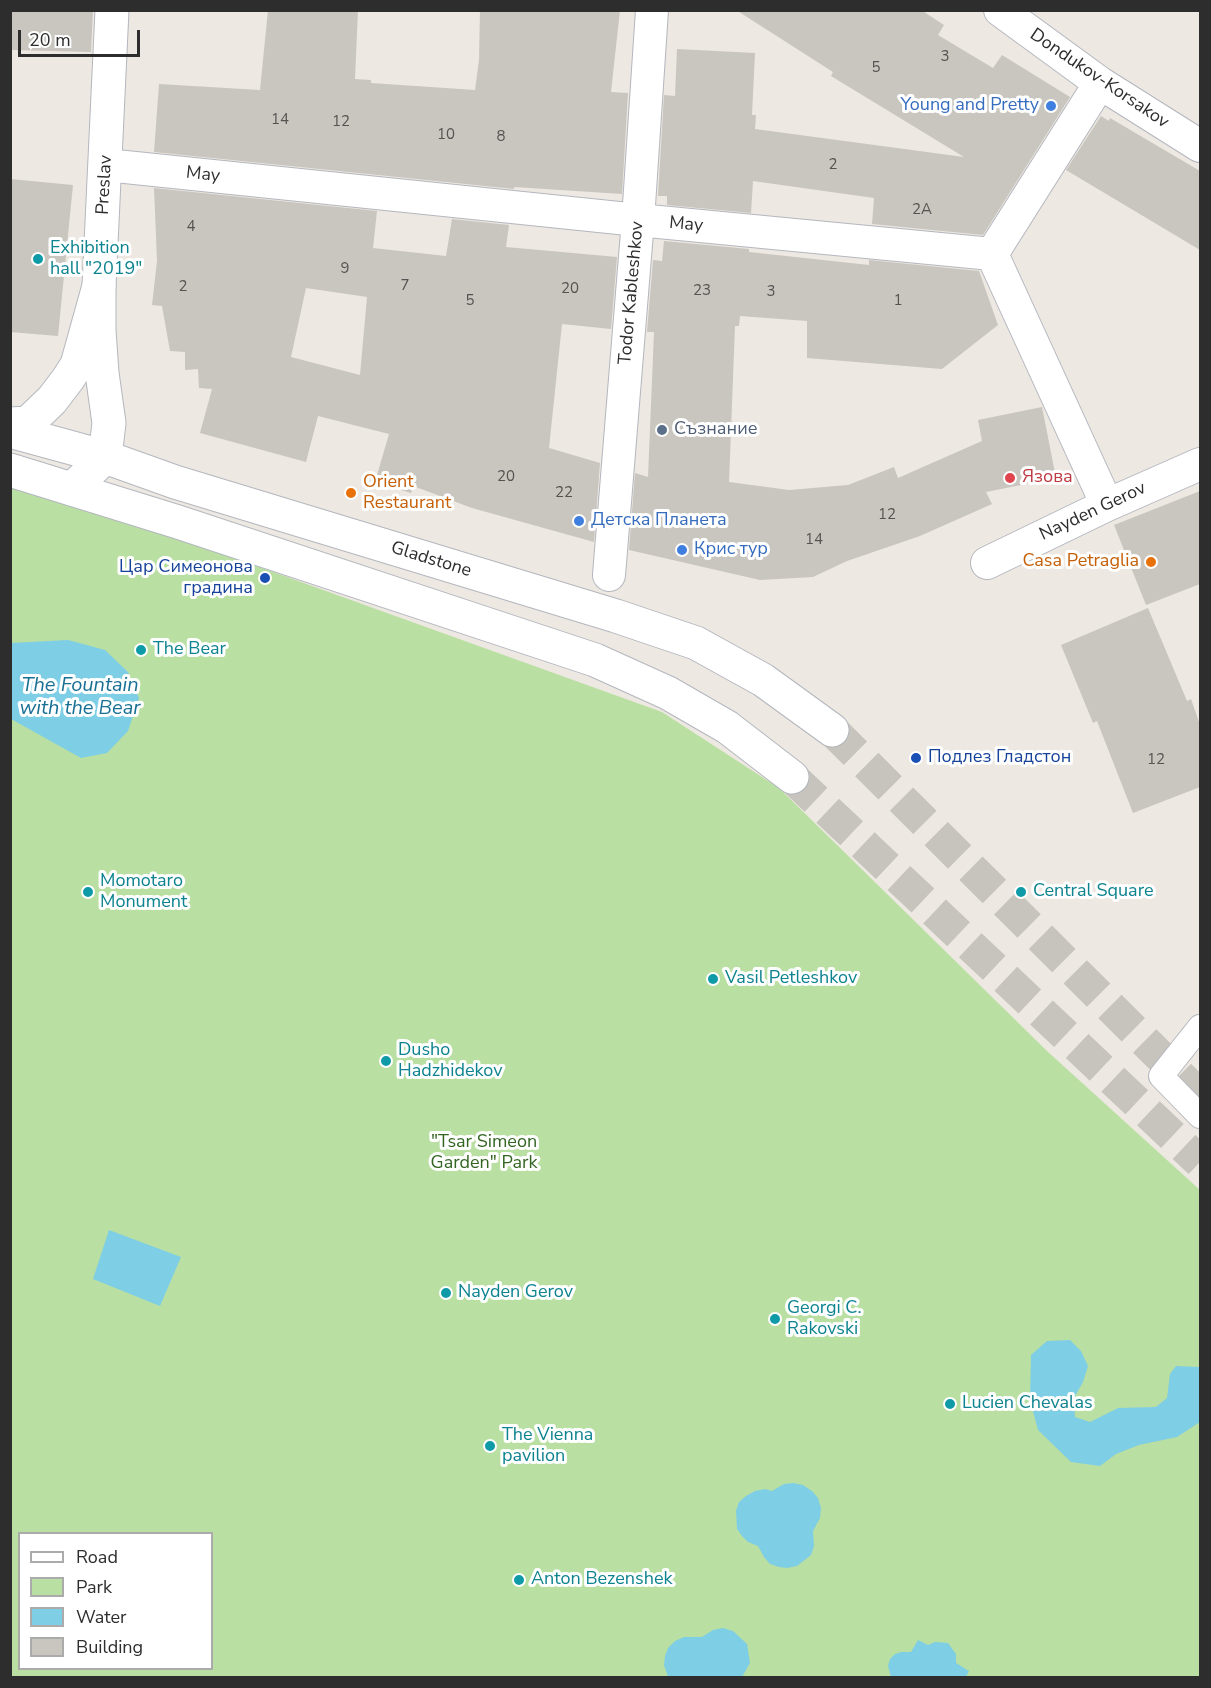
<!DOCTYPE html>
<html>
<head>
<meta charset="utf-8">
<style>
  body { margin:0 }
  #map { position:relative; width:1211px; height:1688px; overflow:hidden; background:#ede8e1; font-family:"Nunito Sans",sans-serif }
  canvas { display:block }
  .frame { position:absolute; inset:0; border:12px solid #2d2d2d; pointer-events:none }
  .legend { position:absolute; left:18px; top:1532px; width:195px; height:138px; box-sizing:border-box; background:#fff; border:2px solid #ababab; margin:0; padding:8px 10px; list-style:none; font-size:18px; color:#2d2d2d }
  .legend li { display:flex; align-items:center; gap:12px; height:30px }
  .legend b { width:30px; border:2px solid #ababab }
  .scale { position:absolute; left:18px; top:30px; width:122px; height:27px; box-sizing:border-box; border:3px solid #2d2d2d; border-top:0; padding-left:8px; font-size:18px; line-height:21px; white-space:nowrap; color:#2d2d2d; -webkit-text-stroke:4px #fff; paint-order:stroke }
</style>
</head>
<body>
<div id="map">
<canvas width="1211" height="1688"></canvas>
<div class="frame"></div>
<ul class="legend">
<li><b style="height:8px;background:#fff"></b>Road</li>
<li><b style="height:16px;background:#badfa3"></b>Park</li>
<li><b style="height:16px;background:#7ecee5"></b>Water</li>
<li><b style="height:16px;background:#c9c6bf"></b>Building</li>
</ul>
<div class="scale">20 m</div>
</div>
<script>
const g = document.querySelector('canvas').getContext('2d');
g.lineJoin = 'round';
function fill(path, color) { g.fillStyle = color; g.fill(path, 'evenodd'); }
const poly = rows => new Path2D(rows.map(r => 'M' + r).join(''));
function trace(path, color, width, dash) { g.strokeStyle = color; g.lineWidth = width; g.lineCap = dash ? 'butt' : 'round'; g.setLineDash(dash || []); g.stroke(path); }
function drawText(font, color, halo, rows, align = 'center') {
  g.font = font + ' "Nunito Sans",sans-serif'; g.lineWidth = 6; g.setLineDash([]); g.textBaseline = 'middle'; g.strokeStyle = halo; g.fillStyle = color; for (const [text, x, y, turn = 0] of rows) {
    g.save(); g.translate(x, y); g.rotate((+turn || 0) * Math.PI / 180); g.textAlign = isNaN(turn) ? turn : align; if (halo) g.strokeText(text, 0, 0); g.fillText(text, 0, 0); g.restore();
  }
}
fill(poly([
  [11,486,226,555,662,712,779,788,1047,1051,1200,1190,1200,1677,11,1677],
  [20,1534,212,1534,212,1668,20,1668]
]), '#badfa3');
fill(poly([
  [68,640,105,650,128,672,139,698,128,731,107,753,81,758,11,719,11,643],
  [109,1230,181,1257,160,1306,93,1279],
  [1070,1340,1081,1351,1088,1366,1083,1382,1074,1398,1075,1417,1090,1422,1118,1408,1156,1407,1167,1398,1170,1374,1176,1366,1199,1367,1200,1369,1200,1422,1177,1437,1139,1445,1116,1454,1100,1466,1071,1462,1038,1430,1030,1400,1031,1355,1047,1341],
  [793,1483,803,1485,812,1491,818,1498,821,1508,820,1518,813,1531,814,1546,811,1555,797,1566,787,1568,779,1567,770,1564,764,1557,758,1546,748,1542,742,1536,737,1529,736,1511,739,1502,746,1496,755,1491,765,1489,772,1491,784,1484],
  [723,1628,733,1631,747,1644,750,1663,742,1677,668,1677,664,1665,665,1656,668,1648,675,1641,684,1637,702,1637,713,1630],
  [918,1640,928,1645,935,1642,948,1643,956,1654,956,1663,969,1671,966,1677,891,1677,888,1666,890,1659,895,1654,901,1652,911,1652]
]), '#7ecee5');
fill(poly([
  [12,10,93,10,91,52,11,50],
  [268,10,358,10,355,79,371,80,371,83,475,90,479,60,480,10,620,10,611,92,628,93,622,194,514,187,514,189,154,152,159,84,260,90],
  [736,10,921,10,944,25,938,35,993,68,1002,55,1070,97,983,235,872,224,874,198,753,181,751,213,667,205,667,196,658,196,664,95,675,96,677,49,755,53,752,115,756,115,755,129,964,157,831,76,833,72],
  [1101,116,1109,121,1110,118,1200,171,1200,250,1066,170],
  [10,179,73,185,58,336,10,332],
  [154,188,377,211,373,248,446,256,452,219,509,225,506,247,617,257,611,329,562,324,549,448,600,463,594,542,472,508,413,486,411,493,375,482,389,434,318,416,306,462,200,433,212,389,199,388,198,369,185,370,185,352,170,351,162,306,152,305,157,261],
  [306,288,367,297,360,375,291,357],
  [664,241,749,249,749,252,869,265,869,260,979,271,998,325,942,369,807,358,807,321,740,316,739,326,735,326,729,482,789,490,848,485,894,467,898,478,982,441,978,420,1042,407,1056,478,986,492,992,504,920,536,847,561,813,577,760,580,629,550,635,473,648,477,654,332,647,332,653,260,662,261],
  [1200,491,1200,584,1146,605,1114,525],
  [1148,608,1187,701,1191,699,1200,725,1200,787,1133,813,1097,721,1093,723,1061,645]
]), '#c9c6bf');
trace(poly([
  [832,730,1200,1096],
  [792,777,1200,1162]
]), '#c7c3bd', 33, [33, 16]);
const pedestrian = poly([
  [1200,1027,1161,1076,1200,1116]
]);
const minor = poly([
  [1000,10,1100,83,1200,146],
  [106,165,638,220,992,254,1107,505],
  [992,254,1100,83],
  [987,563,1107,505,1200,464],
  [609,575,638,220,652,10]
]);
const tertiary = poly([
  [72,489,105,457,109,423,102,373,99,331,99,286,112,10]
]);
const secondary = poly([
  [10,424,28,423,52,400,68,379,77,365,99,286],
  [10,431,105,457,175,482,616,616,696,643,763,680,832,730],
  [10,470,178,522,595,660,668,693,727,727,792,777]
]);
trace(pedestrian, '#b4b7bf', 26);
trace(minor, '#b4b7bf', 34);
trace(tertiary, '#b4b7bf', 35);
trace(secondary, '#b4b7bf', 35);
trace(pedestrian, '#fff', 24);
trace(minor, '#fff', 32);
trace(tertiary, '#fff', 33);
trace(secondary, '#fff', 33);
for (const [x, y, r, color] of [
  [1051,106,6,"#3f7fe0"],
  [38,259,6,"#0f9aa8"],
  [662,430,6,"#5c6f8a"],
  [1010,478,6,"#e0444e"],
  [351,493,6,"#e8710a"],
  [579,521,6,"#3f7fe0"],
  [682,550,6,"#3f7fe0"],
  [1151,562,6,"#e8710a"],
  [265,578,6,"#1a4fb4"],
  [141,650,6,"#0f9aa8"],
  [916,758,6,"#1a4fb4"],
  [88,892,6,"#0f9aa8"],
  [1021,892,6,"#0f9aa8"],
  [713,979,6,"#0f9aa8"],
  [386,1061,6,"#0f9aa8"],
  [446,1293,6,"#0f9aa8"],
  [775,1319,6,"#0f9aa8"],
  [950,1404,6,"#0f9aa8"],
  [490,1446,6,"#0f9aa8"],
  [519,1580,6,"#0f9aa8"]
]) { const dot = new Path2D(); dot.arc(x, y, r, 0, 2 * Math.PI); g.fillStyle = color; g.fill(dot); trace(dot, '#fff', 2); }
drawText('15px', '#545352', null, [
  ["3",945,57],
  ["5",876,68],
  ["14",280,120],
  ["12",341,122],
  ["10",446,135],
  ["8",501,137],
  ["2",833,165],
  ["2А",922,210],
  ["4",191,227],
  ["9",345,269],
  ["7",405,286],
  ["2",183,287],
  ["20",570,289],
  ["23",702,291],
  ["3",771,292],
  ["5",470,301],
  ["1",898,301],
  ["20",506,477],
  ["22",564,493],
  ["12",887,515],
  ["14",814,540],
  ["12",1156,760]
]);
drawText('18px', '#2d2d2d', '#fff', [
  ["Dondukov-Korsakov",1099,79,34],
  ["May",203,175,6],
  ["Preslav",105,185,-87],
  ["May",686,225,5],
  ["Todor Kableshkov",632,293,-85],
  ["Nayden Gerov",1093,512,-25],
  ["Gladstone",431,560,17]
]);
drawText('18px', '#366cbe', '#fff', [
  ["Young and Pretty",1039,106,"right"],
  ["Детска Планета",591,521],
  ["Крис тур",694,550]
], 'left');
drawText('18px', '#0d838f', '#fff', [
  ["Exhibition",50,249],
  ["hall \"2019\"",50,270],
  ["The Bear",153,650],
  ["Momotaro",100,882],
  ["Monument",100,903],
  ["Central Square",1033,892],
  ["Vasil Petleshkov",725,979],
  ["Dusho",398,1051],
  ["Hadzhidekov",398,1072],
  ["Nayden Gerov",458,1293],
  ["Georgi C.",787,1309],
  ["Rakovski",787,1330],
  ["Lucien Chevalas",962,1404],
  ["The Vienna",502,1436],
  ["pavilion",502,1457],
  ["Anton Bezenshek",531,1580]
], 'left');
drawText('18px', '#4e5e75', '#fff', [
  ["Съзнание",674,430]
], 'left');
drawText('18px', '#be3a42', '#fff', [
  ["Язова",1022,478]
], 'left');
drawText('18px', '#c56008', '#fff', [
  ["Orient",363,483],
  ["Restaurant",363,504],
  ["Casa Petraglia",1139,562,"right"]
], 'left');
drawText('18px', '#164399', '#fff', [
  ["Цар Симеонова",253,568],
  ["градина",253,589],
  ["Подлез Гладстон",928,758,"left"]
], 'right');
drawText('18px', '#362', '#fff', [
  ["\"Tsar Simeon",484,1143],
  ["Garden\" Park",484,1164]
]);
drawText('italic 20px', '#197095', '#fff', [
  ["The Fountain",80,686],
  ["with the Bear",80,709]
]);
</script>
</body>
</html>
